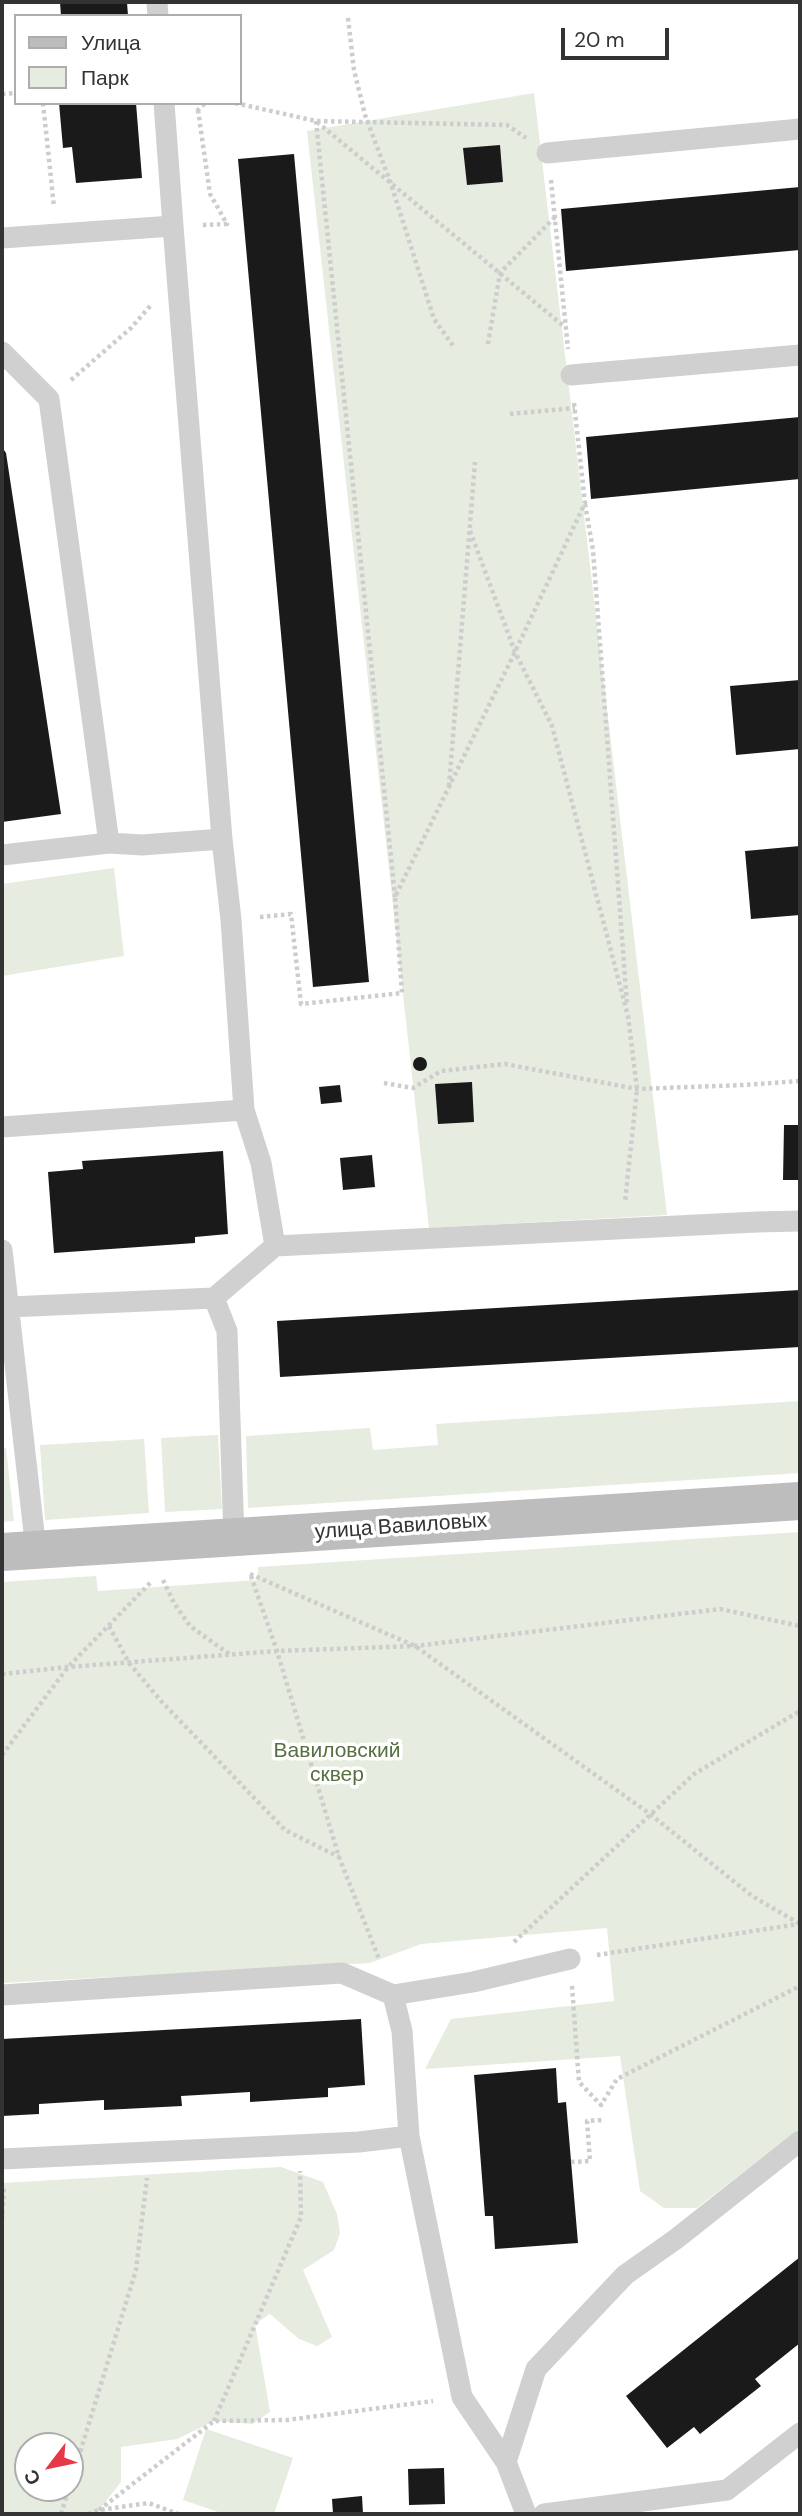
<!DOCTYPE html>
<html>
<head>
<meta charset="utf-8">
<style>
  body { margin:0 }
  #map { position:relative; width:802px; height:2516px; overflow:hidden; background:#fff; font-family:"DM Sans",sans-serif }
  canvas { display:block }
  .frame { position:absolute; inset:0; border:4px solid #333; pointer-events:none }
  .legend { position:absolute; left:14px; top:14px; width:228px; height:91px; box-sizing:border-box; background:#fff; border:2px solid #adadad; margin:0; padding:9px 12px; list-style:none; font-size:21px; color:#333 }
  .legend li { display:flex; align-items:center; gap:14px; height:35px }
  .legend b { width:35px; border:2px solid #adadad }
  .north { position:absolute; left:14px; top:2432px; width:70px; height:70px; box-sizing:border-box; background:#fff; border:2px solid #adadad; border-radius:50%; rotate:238deg; font-size:19px; font-weight:700; line-height:28px; text-align:center; color:#333 }
  .north::after { content:''; display:block; margin:auto; width:24px; height:32px; background:#e63946; clip-path:polygon(50% 0,100% 100%,50% 72%,0 100%) }
  .scale { position:absolute; left:561px; top:28px; width:108px; height:32px; box-sizing:border-box; border:4px solid #333; border-top:0; padding-left:9px; font-size:21px; line-height:24px; white-space:nowrap; color:#333; -webkit-text-stroke:5px #fff; paint-order:stroke }
</style>
</head>
<body>
<div id="map">
<canvas width="802" height="2516"></canvas>
<div class="frame"></div>
<ul class="legend">
<li><b style="height:9px;background:#bdbdbd"></b>Улица</li>
<li><b style="height:19px;background:#e6ecdf"></b>Парк</li>
</ul>
<div class="north">С</div>
<div class="scale">20 m</div>
</div>
<script>
const g = document.querySelector('canvas').getContext('2d');
g.lineJoin = 'round';
function fill(path, color) { g.fillStyle = color; g.fill(path, 'evenodd'); }
const poly = rows => new Path2D(rows.map(r => 'M' + r).join(''));
function trace(path, color, width, dash) { g.strokeStyle = color; g.lineWidth = width; g.lineCap = dash ? 'butt' : 'round'; g.setLineDash(dash || []); g.stroke(path); }
function drawText(font, color, halo, rows, align = 'center') {
  g.font = font + ' "DM Sans",sans-serif'; g.lineWidth = 7; g.setLineDash([]); g.textBaseline = 'middle'; g.strokeStyle = halo; g.fillStyle = color; for (const [text, x, y, turn = 0] of rows) {
    g.save(); g.translate(x, y); g.rotate((+turn || 0) * Math.PI / 180); g.textAlign = isNaN(turn) ? turn : align; if (halo) g.strokeText(text, 0, 0); g.fillText(text, 0, 0); g.restore();
  }
}
fill(poly([
  [534,93,667,1215,429,1228,307,131],
  [114,868,124,956,2,976,2,884],
  [800,1401,800,1473,248,1508,246,1436,370,1428,373,1450,438,1445,436,1424],
  [218,1435,222,1509,165,1512,161,1438],
  [144,1439,149,1513,45,1520,40,1445],
  [6,1448,14,1521,2,1522,2,1449],
  [800,1532,800,2128,697,2208,664,2208,640,2191,620,2056,425,2069,451,2019,614,2001,607,1928,421,1944,370,1963,2,1983,2,1582,96,1576,98,1591,258,1580,258,1567],
  [281,2167,323,2182,337,2214,340,2233,334,2250,303,2270,332,2337,317,2346,299,2339,270,2314,255,2324,270,2412,252,2424,214,2421,177,2439,121,2447,121,2482,99,2510,98,2514,2,2514,2,2183],
  [28,2446,70,2446,70,2488,28,2488],
  [206,2429,293,2458,274,2514,224,2514,183,2500]
]), '#e6ecdf');
fill(poly([
  [60,2,127,2,128,16,61,16],
  [59,103,136,103,142,178,76,183,72,147,63,148],
  [500,145,503,182,467,185,463,148],
  [294,154,369,982,313,987,238,159],
  [800,187,800,250,566,271,561,209],
  [800,417,800,479,591,499,586,437],
  [2,447,6,453,61,814,2,822],
  [800,680,800,749,736,755,730,686],
  [800,846,800,915,751,919,745,851],
  '413 1064a7 7 0 1 1 14 0a7 7 0 1 1-14 0Z',
  [472,1082,474,1122,438,1124,435,1084],
  [340,1085,342,1102,321,1104,319,1087],
  [784,1125,800,1125,800,1180,783,1180],
  [223,1151,228,1234,195,1237,195,1243,54,1253,48,1172,83,1169,82,1161],
  [372,1155,375,1187,343,1190,340,1158],
  [800,1290,800,1347,280,1377,277,1321],
  [361,2019,365,2085,328,2088,328,2097,250,2102,250,2092,181,2096,182,2106,104,2110,104,2100,39,2104,39,2114,2,2116,2,2039],
  [556,2068,558,2103,566,2102,578,2243,495,2249,493,2216,485,2216,474,2075],
  [800,2257,800,2343,755,2379,761,2386,700,2434,694,2427,667,2448,626,2396],
  [444,2468,445,2504,409,2505,408,2469],
  [362,2496,363,2514,333,2514,332,2499]
]), '#1a1a1a');
trace(poly([
  [348,18,354,70,365,115,390,181,434,319,454,347],
  [2,94,16,93],
  [43,103,54,207],
  [235,103,316,121,507,125,526,138],
  [198,110,210,194,227,224,200,225],
  [197,111,205,103],
  [316,121,395,897],
  [317,122,566,328],
  [551,180,568,349],
  [488,344,500,273,555,217],
  [71,380,131,328,151,305],
  [510,414,575,408],
  [585,504,593,550,627,1004],
  [470,531,515,652,552,726,628,1016,637,1089,625,1202],
  [449,786,475,462],
  [260,917,291,914,301,1004,402,993,395,897,515,652,585,503,574,403],
  [384,1083,413,1088,441,1071,505,1064,637,1089,743,1085,800,1081],
  [250,1574,415,1646,650,1814,752,1896,800,1924],
  [251,1576,277,1651,339,1857,379,1959],
  [163,1580,174,1603,190,1626,229,1654],
  [109,1626,129,1663,162,1702,285,1830,339,1857],
  [2,1674,68,1667,277,1651,415,1646,720,1609,800,1626],
  [2,1755,68,1667,152,1581],
  [514,1942,694,1774,800,1711],
  [597,1955,799,1924],
  [572,1986,579,2082,601,2105,617,2079,800,1986],
  [571,2162,590,2161,587,2121,604,2120],
  [2,2220,4,2185],
  [214,2421,301,2217,300,2171],
  [70,2485,136,2270,147,2178],
  [99,2510,214,2421,287,2420,433,2401],
  [61,2514,69,2488],
  [88,2514,99,2510,149,2503,178,2514]
]), '#cdcdcd', 4.5, [3.5, 3.5]);
trace(poly([
  [157,2,158,16],
  [164,103,173,226],
  [547,153,800,129],
  [2,238,173,226,222,839,231,920,244,1110,2,1127],
  [2,352,49,399,109,843,2,855],
  [571,375,800,355],
  [109,843,142,845,222,839],
  [244,1110,261,1163,275,1246],
  [2,1250,36,1550],
  [9,1307,214,1298],
  [234,1538,227,1331,214,1298,275,1246,757,1222,800,1221],
  [2,1995,342,1973,393,1995,473,1982,570,1959],
  [393,1995,402,2031,409,2136,462,2397,506,2462],
  [2,2159,359,2142,409,2136],
  [526,2514,506,2462,536,2369,625,2275,676,2239,800,2141],
  [544,2514,727,2490,800,2433]
]), '#d0d0d0', 21);
trace(poly([
  [2,1552,800,1501]
]), '#bdbdbd', 38);
drawText('21px', '#333', '#fff', [
  ["улица Вавиловых",401,1527,-4]
]);
drawText('21px', '#56703f', '#fff', [
  ["Вавиловский",337,1751],
  ["сквер",337,1775]
]);
</script>
</body>
</html>
